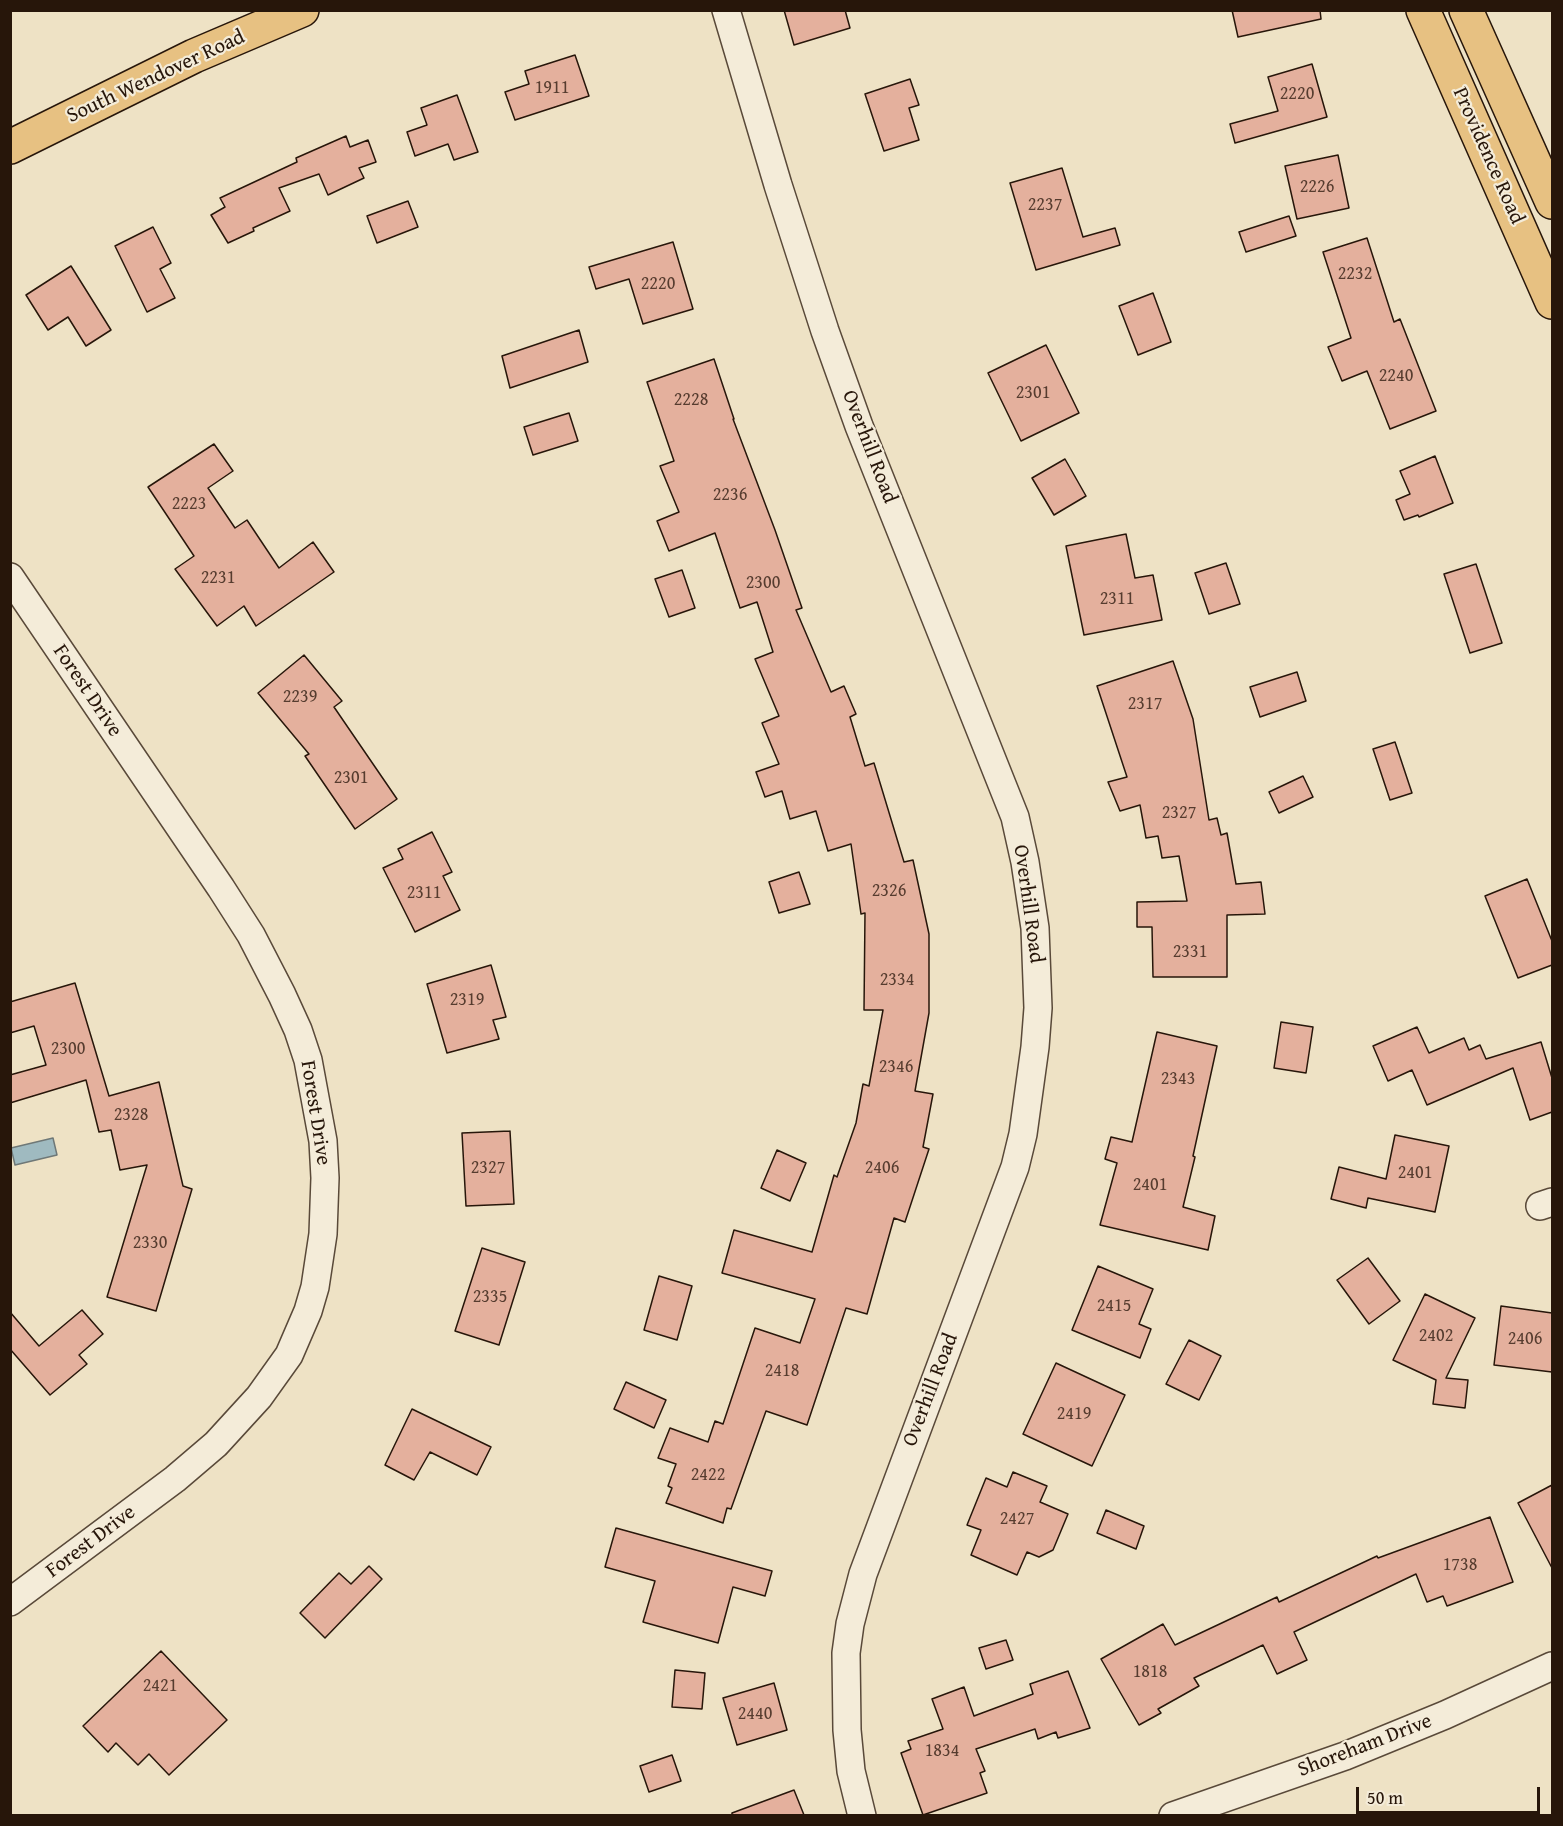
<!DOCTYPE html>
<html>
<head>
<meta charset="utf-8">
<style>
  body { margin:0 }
  #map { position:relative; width:1563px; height:1826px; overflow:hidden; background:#eee2c5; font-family:"Gentium Book Plus",serif }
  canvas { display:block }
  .frame { position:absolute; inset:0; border:12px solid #27160a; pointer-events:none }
  .scale { position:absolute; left:1356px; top:1787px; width:184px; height:27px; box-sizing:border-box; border:3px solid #27160a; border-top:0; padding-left:8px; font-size:18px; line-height:21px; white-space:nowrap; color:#27160a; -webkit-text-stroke:4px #f4ecd9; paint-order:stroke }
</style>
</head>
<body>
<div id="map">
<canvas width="1563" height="1826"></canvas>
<div class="frame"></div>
<div class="scale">50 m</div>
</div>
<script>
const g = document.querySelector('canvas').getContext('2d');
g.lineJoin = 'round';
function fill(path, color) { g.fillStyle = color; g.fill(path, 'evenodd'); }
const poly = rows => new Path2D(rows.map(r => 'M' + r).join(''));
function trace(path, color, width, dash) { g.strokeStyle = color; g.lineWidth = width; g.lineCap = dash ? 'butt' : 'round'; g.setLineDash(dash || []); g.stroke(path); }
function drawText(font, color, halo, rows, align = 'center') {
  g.font = font + ' "Gentium Book Plus",serif'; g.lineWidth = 4.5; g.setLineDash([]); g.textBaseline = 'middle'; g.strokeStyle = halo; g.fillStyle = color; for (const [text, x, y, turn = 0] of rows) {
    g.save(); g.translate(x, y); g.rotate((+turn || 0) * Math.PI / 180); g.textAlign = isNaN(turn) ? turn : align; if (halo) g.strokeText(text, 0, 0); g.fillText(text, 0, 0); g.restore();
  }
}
const water = poly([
  [53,1138,57,1155,15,1165,11,1148,53,1138]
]);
fill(water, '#9fbac0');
trace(water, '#6f7877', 1.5);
const building = poly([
  [784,10,845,10,850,28,794,45,784,10],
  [1232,10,1320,10,1321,19,1238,37,1232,10],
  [575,55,589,96,515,120,505,92,529,84,525,71,575,55],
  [1312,64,1327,117,1235,143,1230,124,1278,111,1268,77,1312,64],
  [910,79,919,105,909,108,919,140,884,151,865,94,910,79],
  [457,95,478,152,454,160,448,144,415,156,407,132,427,125,421,108,457,95],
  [346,136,350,147,368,140,376,162,359,168,364,178,328,195,319,174,279,188,290,211,253,228,254,231,228,243,211,215,225,207,220,198,297,162,296,158,346,136],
  [1338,155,1349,208,1297,219,1285,166,1338,155],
  [1062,168,1083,237,1115,228,1120,245,1036,270,1010,183,1062,168],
  [408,201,418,227,377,243,367,216,408,201],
  [1289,216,1296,236,1246,252,1239,232,1289,216],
  [153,227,171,263,160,269,175,298,147,312,115,246,153,227],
  [1367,238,1394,322,1400,319,1436,411,1390,429,1367,371,1342,381,1328,347,1351,338,1323,252,1367,238],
  [673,242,693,309,643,324,629,279,596,289,589,267,673,242],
  [71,266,111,330,86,346,68,317,48,330,26,295,71,266],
  [1153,293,1171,342,1138,355,1119,306,1153,293],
  [579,330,588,362,510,388,502,356,579,330],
  [1046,345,1079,413,1021,441,988,373,1046,345],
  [714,359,734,419,733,419,775,530,802,608,796,610,831,692,844,686,856,714,850,717,865,766,874,763,904,862,913,860,929,934,929,1013,915,1091,933,1094,923,1147,929,1149,905,1222,894,1218,867,1314,846,1308,807,1425,766,1411,731,1509,727,1508,723,1523,666,1503,672,1488,668,1486,676,1464,658,1458,670,1428,708,1442,715,1421,723,1424,755,1328,800,1343,815,1299,722,1273,734,1230,812,1252,834,1175,837,1177,856,1123,863,1084,869,1086,883,1010,864,1010,865,913,861,914,851,844,828,851,816,811,790,819,782,791,765,797,756,772,779,764,762,723,779,716,755,659,773,652,757,602,740,608,715,533,669,551,657,521,679,512,660,466,674,461,647,382,714,359],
  [569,413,578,441,533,455,524,427,569,413],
  [214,444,233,471,208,488,235,528,247,520,279,568,313,542,334,572,256,626,244,606,217,626,175,569,194,556,148,487,214,444],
  [1435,456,1453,503,1419,517,1418,515,1404,520,1396,500,1410,494,1400,471,1435,456],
  [1065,459,1086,496,1054,515,1032,478,1065,459],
  [1126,534,1135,578,1153,575,1162,620,1084,635,1066,546,1126,534],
  [1226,563,1240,604,1209,614,1195,573,1226,563],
  [1476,564,1502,643,1470,653,1444,574,1476,564],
  [682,570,695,608,669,617,655,579,682,570],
  [304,655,342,701,334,707,397,799,355,829,305,756,309,754,258,693,304,655],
  [1173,661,1193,719,1209,820,1217,818,1221,835,1227,833,1236,884,1261,882,1265,914,1227,915,1227,977,1153,977,1152,927,1137,927,1137,902,1187,901,1179,856,1162,858,1158,836,1146,838,1140,805,1120,811,1108,782,1127,777,1097,686,1173,661],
  [1297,672,1306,701,1260,717,1250,687,1297,672],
  [1395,742,1412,793,1390,800,1373,749,1395,742],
  [1303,776,1313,797,1279,813,1269,792,1303,776],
  [432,832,452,872,443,876,460,910,415,932,383,868,403,859,398,849,432,832],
  [799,872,810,904,779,913,769,882,799,872],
  [1527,879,1552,941,1552,965,1518,978,1485,896,1527,879],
  [491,965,506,1017,493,1020,499,1039,447,1053,427,984,491,965],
  [75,983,109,1096,159,1082,183,1186,192,1189,156,1311,107,1297,147,1165,120,1170,111,1130,99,1132,86,1080,10,1103,10,1075,46,1065,34,1026,10,1033,10,1002,75,983],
  [1281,1022,1313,1027,1306,1073,1274,1068,1281,1022],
  [1417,1027,1429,1053,1464,1038,1469,1050,1480,1045,1486,1059,1541,1042,1552,1078,1552,1112,1530,1120,1513,1068,1427,1105,1412,1070,1388,1081,1373,1046,1417,1027],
  [1157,1032,1217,1046,1193,1156,1195,1157,1183,1207,1215,1216,1208,1250,1100,1225,1117,1163,1105,1159,1111,1137,1132,1142,1157,1032],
  [510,1131,514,1204,466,1206,462,1133,510,1131],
  [1395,1135,1449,1146,1435,1212,1368,1198,1366,1208,1331,1199,1339,1167,1386,1179,1395,1135],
  [777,1150,806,1163,790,1201,761,1188,777,1150],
  [482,1248,525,1262,499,1345,455,1331,482,1248],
  [1368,1258,1400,1301,1369,1324,1337,1280,1368,1258],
  [1098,1266,1153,1289,1139,1324,1151,1329,1140,1358,1072,1330,1098,1266],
  [659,1276,692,1286,677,1340,644,1330,659,1276],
  [1425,1294,1475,1318,1446,1378,1468,1380,1465,1408,1433,1404,1436,1380,1393,1360,1425,1294],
  [1501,1306,1552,1313,1552,1372,1494,1365,1501,1306],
  [82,1310,103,1334,79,1355,87,1364,50,1395,10,1349,10,1312,39,1346,82,1310],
  [1189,1340,1221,1356,1199,1400,1166,1384,1189,1340],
  [1056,1363,1125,1395,1092,1466,1023,1434,1056,1363],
  [626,1382,666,1400,654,1428,614,1409,626,1382],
  [412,1409,491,1447,477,1475,430,1452,414,1480,385,1465,412,1409],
  [1013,1472,1047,1486,1040,1502,1068,1514,1053,1550,1039,1557,1027,1552,1017,1575,971,1555,981,1530,967,1525,986,1478,1007,1487,1013,1472],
  [1552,1485,1552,1568,1518,1503,1552,1485],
  [1106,1510,1144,1526,1136,1549,1097,1533,1106,1510],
  [1490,1517,1513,1582,1447,1606,1443,1596,1427,1602,1416,1574,1294,1632,1307,1660,1277,1674,1263,1645,1194,1678,1199,1686,1158,1709,1161,1713,1139,1725,1101,1659,1163,1624,1175,1645,1277,1597,1279,1602,1377,1556,1378,1558,1490,1517],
  [616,1528,772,1571,765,1596,733,1587,718,1643,643,1622,655,1581,605,1567,616,1528],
  [369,1566,382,1579,325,1638,300,1613,339,1573,351,1584,369,1566],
  [1006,1640,1013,1660,986,1669,979,1648,1006,1640],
  [161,1651,227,1720,169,1775,149,1754,138,1765,116,1743,108,1752,83,1726,161,1651],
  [675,1670,705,1673,702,1709,672,1707,675,1670],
  [1068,1671,1090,1728,1058,1738,1056,1732,1038,1739,1035,1729,976,1749,985,1771,980,1773,987,1793,923,1815,901,1753,911,1749,908,1741,943,1729,932,1699,964,1687,974,1716,1033,1694,1030,1684,1068,1671],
  [774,1683,787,1730,737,1745,723,1698,774,1683],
  [672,1755,681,1781,649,1792,640,1766,672,1755],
  [794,1790,804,1815,732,1815,732,1813,794,1790]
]);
fill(building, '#e4b09d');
trace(building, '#27160a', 1.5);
const street = poly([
  [726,10,778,185,825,331,859,426,1015,817,1025,862,1035,928,1038,1008,1035,1047,1023,1134,1015,1167,863,1574,850,1624,846,1653,847,1730,851,1771,862,1816],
  [10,577,221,888,251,935,282,995,298,1030,308,1060,323,1141,325,1178,323,1234,315,1287,308,1311,289,1355,259,1397,216,1444,175,1479,10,1602],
  [1540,1206,1552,1202],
  [1173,1816,1345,1756,1445,1715,1552,1666]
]);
const primary = poly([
  [1423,10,1552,302],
  [1466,10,1552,202],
  [10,147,194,56,302,10]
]);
trace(street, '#594939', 30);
trace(primary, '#27160a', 36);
trace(street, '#f4ecd9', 27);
trace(primary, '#e7c182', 33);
drawText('18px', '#563c2f', null, [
  ["1911",552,88],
  ["2220",1297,94],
  ["2226",1317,187],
  ["2237",1045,205],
  ["2232",1355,274],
  ["2220",658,284],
  ["2240",1396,376],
  ["2301",1033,393],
  ["2228",691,400],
  ["2236",730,495],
  ["2223",189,504],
  ["2231",218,578],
  ["2300",763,583],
  ["2311",1117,599],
  ["2239",300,697],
  ["2317",1145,704],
  ["2301",351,778],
  ["2327",1179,813],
  ["2326",889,891],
  ["2311",424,893],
  ["2331",1190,952],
  ["2334",897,980],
  ["2319",467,1000],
  ["2300",68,1049],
  ["2346",896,1067],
  ["2343",1178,1079],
  ["2328",131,1115],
  ["2327",488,1168],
  ["2406",882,1168],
  ["2401",1415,1173],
  ["2401",1150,1185],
  ["2330",150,1243],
  ["2335",490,1297],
  ["2415",1114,1306],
  ["2402",1436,1336],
  ["2406",1525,1339],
  ["2418",782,1371],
  ["2419",1074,1414],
  ["2422",708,1475],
  ["2427",1017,1519],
  ["1738",1460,1565],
  ["1818",1150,1672],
  ["2421",160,1686],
  ["2440",755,1714],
  ["1834",942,1751]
]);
drawText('21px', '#27160a', '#f4ecd9', [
  ["South Wendover Road",156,77,-25],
  ["Providence Road",1488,156,66],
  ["Overhill Road",869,447,69],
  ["Forest Drive",87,691,56],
  ["Overhill Road",1028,904,82],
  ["Forest Drive",315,1113,81],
  ["Overhill Road",931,1390,-69],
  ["Forest Drive",91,1542,-37],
  ["Shoreham Drive",1365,1746,-21]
]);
</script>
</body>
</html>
